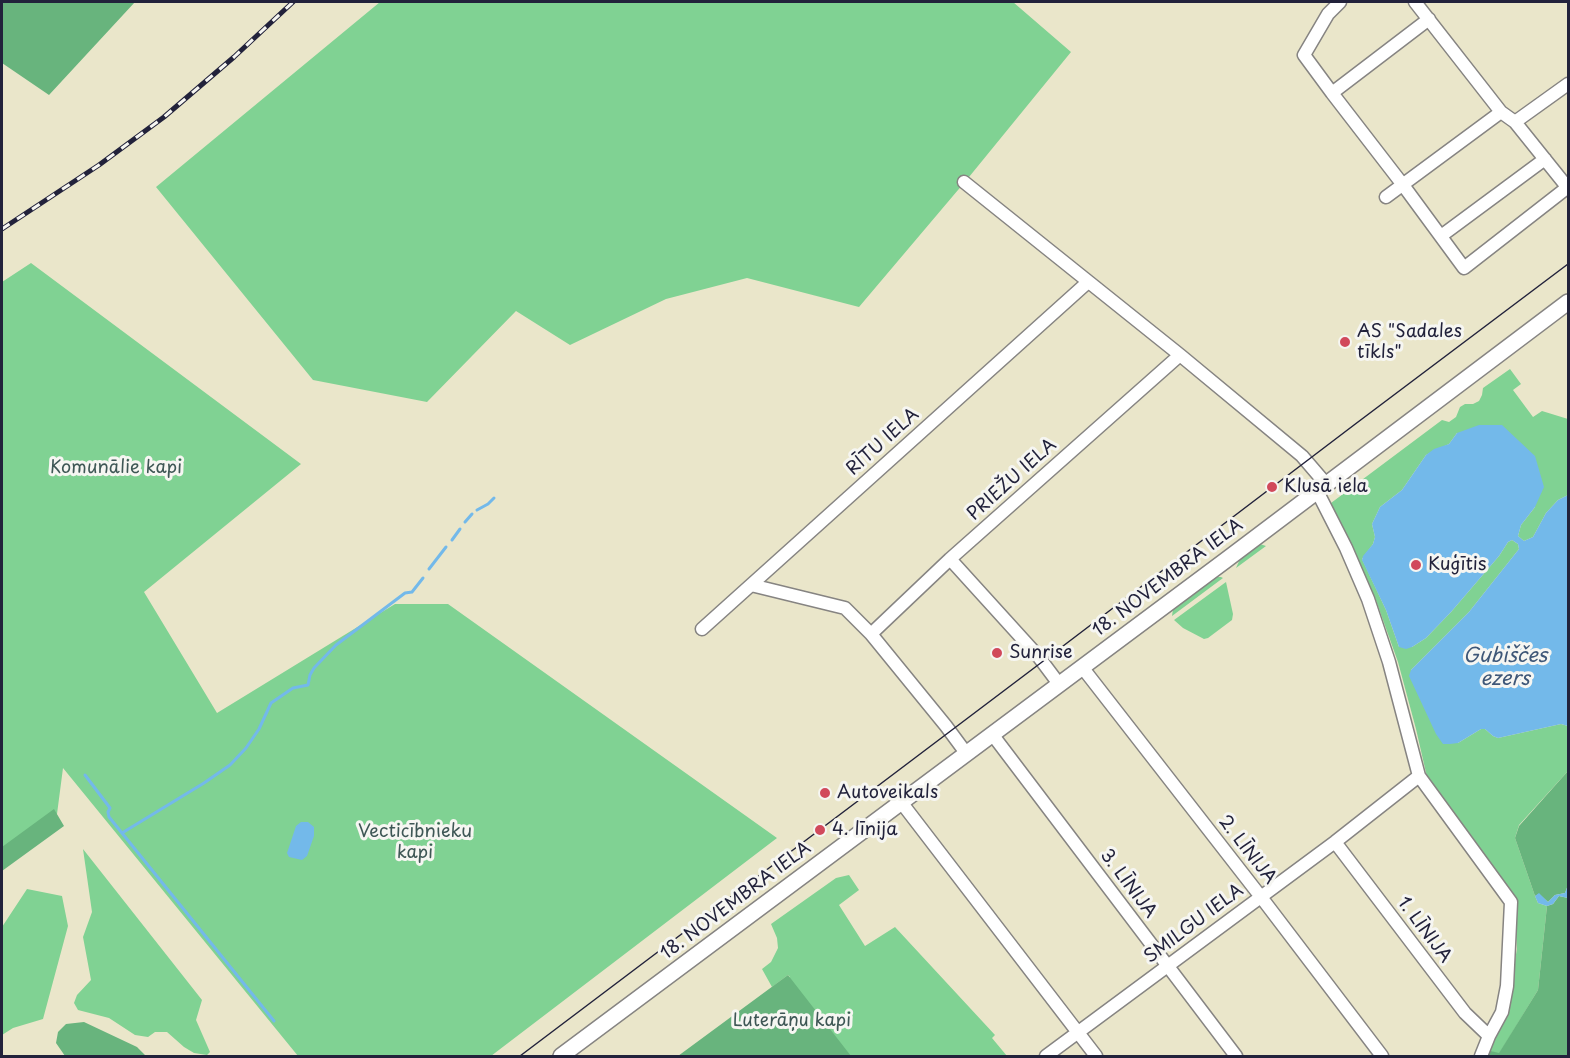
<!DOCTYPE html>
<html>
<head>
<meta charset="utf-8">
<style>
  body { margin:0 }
  #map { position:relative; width:1570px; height:1058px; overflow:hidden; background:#eae6ca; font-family:"Playpen Sans",sans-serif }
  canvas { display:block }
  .frame { position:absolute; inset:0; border:3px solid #22223b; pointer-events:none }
</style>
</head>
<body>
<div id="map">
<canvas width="1570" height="1058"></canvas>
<div class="frame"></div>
</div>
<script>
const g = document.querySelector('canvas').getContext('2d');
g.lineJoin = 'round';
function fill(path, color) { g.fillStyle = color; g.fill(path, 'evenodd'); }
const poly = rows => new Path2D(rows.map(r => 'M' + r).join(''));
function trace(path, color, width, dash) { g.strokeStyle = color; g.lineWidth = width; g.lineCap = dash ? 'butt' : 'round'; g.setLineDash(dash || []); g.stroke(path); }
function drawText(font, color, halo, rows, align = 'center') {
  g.font = font + ' "Playpen Sans",sans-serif'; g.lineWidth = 6; g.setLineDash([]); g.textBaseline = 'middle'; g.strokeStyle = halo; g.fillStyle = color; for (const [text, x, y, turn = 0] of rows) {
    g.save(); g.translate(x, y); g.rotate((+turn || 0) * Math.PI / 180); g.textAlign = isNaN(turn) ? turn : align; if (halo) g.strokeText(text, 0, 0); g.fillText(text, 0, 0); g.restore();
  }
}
fill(poly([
  [380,2,1013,2,1071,52,969,177,859,307,747,278,666,299,570,345,516,311,427,402,313,380,156,187],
  [31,263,301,464,144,592,217,713,395,604,448,604,777,838,491,1056,298,1056,63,768,57,814,2,855,2,282],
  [1510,369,1521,384,1513,390,1533,417,1542,411,1568,419,1568,495,1558,500,1546,513,1533,537,1524,541,1518,536,1521,525,1535,507,1457,433,1449,444,1426,455,1402,490,1380,507,1372,524,1375,537,1373,544,1362,559,1386,610,1399,647,1412,647,1426,638,1451,612,1499,556,1508,542,1512,540,1518,544,1519,549,1469,612,1411,670,1458,743,1481,729,1485,729,1493,736,1498,738,1561,724,1568,726,1568,771,1519,825,1515,838,1535,896,1538,903,1547,906,1538,990,1499,1054,1487,1050,1506,1009,1517,949,1514,903,1493,866,1427,777,1416,729,1398,662,1374,595,1358,565,1331,503,1442,420,1449,422,1456,417,1460,407,1465,404,1473,404,1479,401,1482,395,1483,388],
  [1260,544,1266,546,1236,568,1240,559],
  [1217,577,1221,577,1223,578,1172,616,1173,609],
  [1226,582,1233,614,1232,620,1208,638,1204,639,1183,628,1174,620],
  [83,849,202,1000,196,1020,210,1052,207,1055,194,1053,184,1047,167,1032,155,1032,148,1037,135,1035,109,1018,78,1010,74,1003,77,995,91,980,83,937,92,912],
  [849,875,859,890,839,905,865,946,895,927,995,1035,992,1038,1007,1056,683,1056,790,977,788,975,772,987,762,969,771,962,778,948,777,938,771,924,836,878],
  [27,889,62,896,68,926,43,1019,13,1028,2,1035,2,927]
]), '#80d293');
fill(poly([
  [2,2,135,2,49,95,2,63],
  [1568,771,1568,885,1565,893,1555,895,1548,902,1539,894,1535,896,1515,838,1519,826],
  [54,809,64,826,2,871,2,847],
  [1559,896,1568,898,1568,1056,1485,1056,1487,1050,1499,1053,1538,990,1547,906,1553,904],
  [788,975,851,1056,678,1056],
  [84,1022,137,1047,146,1056,65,1056,56,1043,58,1032,66,1024]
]), '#68b47d');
fill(poly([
  [1479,425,1502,425,1535,456,1544,487,1535,507,1521,525,1518,536,1524,541,1533,537,1546,513,1558,500,1568,495,1568,726,1561,724,1498,738,1493,736,1485,729,1481,729,1458,743,1450,744,1443,744,1436,734,1409,676,1411,670,1469,612,1519,549,1518,544,1512,540,1508,542,1499,556,1451,612,1426,638,1412,647,1406,649,1399,647,1386,610,1362,560,1363,556,1373,544,1375,537,1372,524,1380,507,1402,490,1426,455,1434,449,1449,444,1457,433],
  [301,822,308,822,314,827,314,836,307,856,302,860,289,857,287,853,296,826],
  [1568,885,1568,898,1559,896,1553,904,1547,906,1538,903,1535,896,1539,893,1548,902,1555,895,1565,893]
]), '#73b9ea');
trace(poly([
  [477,510,488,504,494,498],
  [465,522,472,514],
  [452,540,460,529],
  [429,569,446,547],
  [85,775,110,808,108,812,109,817,274,1021],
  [122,833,204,783,230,765,246,748,259,729,271,703,293,688,308,685,310,675,314,668,336,645,405,593,412,592,423,578]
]), '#73b9ea', 3);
const minor = poly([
  [1340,2,1328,14,1304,55,1332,93,1403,185,1464,268,1568,187],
  [1415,2,1501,112,1515,122,1568,188],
  [1332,93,1429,19],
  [1515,122,1568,84],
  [964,182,1180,355,1302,456,1326,484],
  [1386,197,1501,112],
  [1441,236,1545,159],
  [1317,491,1346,548,1368,599,1389,662,1419,776,1511,902,1507,986,1502,1012,1489,1036,1481,1056],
  [950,559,1038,656,1059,684],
  [751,585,845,608,871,634,946,726,966,753],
  [702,629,1088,282],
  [871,634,950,559,1180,355],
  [1082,667,1261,897,1382,1056],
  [992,734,1236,1056],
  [901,802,1096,1056],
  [1335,842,1465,1013,1489,1036],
  [1046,1056,1335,842,1419,776]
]);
const major = poly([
  [561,1056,1226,560,1568,302]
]);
trace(minor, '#868482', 15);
trace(major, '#868482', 18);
trace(minor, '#fff', 12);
trace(major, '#fff', 15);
trace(poly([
  [520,1056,1042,662,1354,425,1568,264]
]), '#22223b', 1.5);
const rail = poly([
  [2,229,99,165,164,117,234,57,293,2]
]);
trace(rail, '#22223b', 5);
trace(rail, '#f6f6f2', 3, [9]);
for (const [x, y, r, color] of [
  [1345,342,6,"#d1495b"],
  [1272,487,6,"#d1495b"],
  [1416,565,6,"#d1495b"],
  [997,653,6,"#d1495b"],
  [825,793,6,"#d1495b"],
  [820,830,6,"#d1495b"]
]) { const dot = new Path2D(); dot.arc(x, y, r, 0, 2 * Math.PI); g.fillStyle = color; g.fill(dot); trace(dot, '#f6f6f2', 2); }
drawText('18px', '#22223b', '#f6f6f2', [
  ["AS \"Sadales",1357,332],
  ["tīkls\"",1357,353],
  ["Klusā iela",1284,487],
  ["Kuģītis",1428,565],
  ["Sunrise",1009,653],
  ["Autoveikals",837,793],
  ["4. līnija",832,830]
], 'left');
drawText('18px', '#22223b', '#f6f6f2', [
  ["RĪTU IELA",883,442,-42],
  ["PRIEŽU IELA",1012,480,-42],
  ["18. NOVEMBRA IELA",1168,578,-37],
  ["2. LĪNIJA",1247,850,52],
  ["3. LĪNIJA",1128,884,53],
  ["18. NOVEMBRA IELA",736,901,-37],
  ["SMILGU IELA",1194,924,-37],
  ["1. LĪNIJA",1424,930,53]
]);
drawText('18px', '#3e5755', '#f6f6f2', [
  ["Komunālie kapi",116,468],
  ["Vecticībnieku",415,832],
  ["kapi",415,853],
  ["Luterāņu kapi",792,1021]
]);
drawText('italic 20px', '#3e5778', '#f6f6f2', [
  ["Gubiščes",1505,656],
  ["ezers",1505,679]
]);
</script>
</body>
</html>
